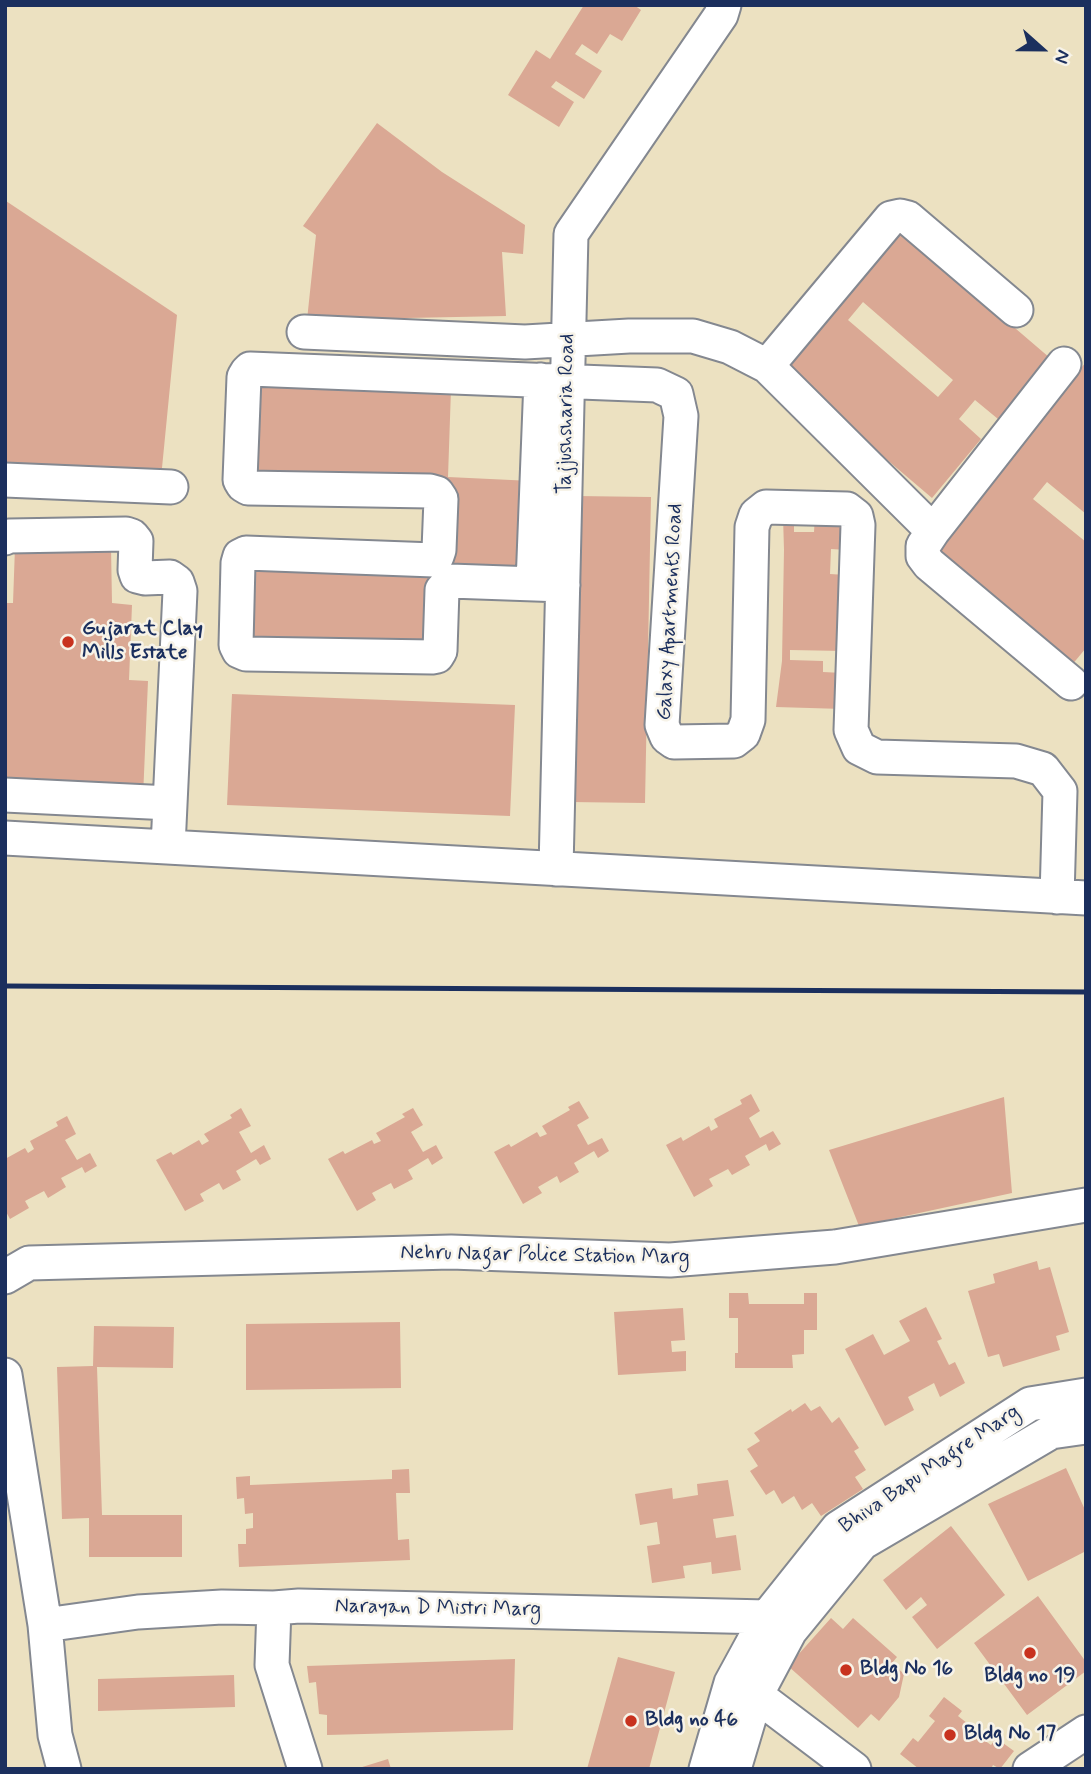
<!DOCTYPE html>
<html>
<head>
<meta charset="utf-8">
<style>
  body { margin:0 }
  #map { position:relative; width:1091px; height:1774px; overflow:hidden; background:#ece1c1; font-family:Mynerve,sans-serif }
  canvas { display:block }
  .frame { position:absolute; inset:0; border:7px solid #1b2f5e; pointer-events:none }
  .north { position:absolute; left:1007px; top:14px; width:70px; height:70px; -webkit-text-stroke:5px #f7f3e8; paint-order:stroke; rotate:111deg; font-size:19px; font-weight:700; line-height:28px; text-align:center; color:#1b2f5e }
  .north::after { content:''; display:block; margin:auto; width:24px; height:32px; background:#1b2f5e; clip-path:polygon(50% 0,100% 100%,50% 72%,0 100%) }
</style>
</head>
<body>
<div id="map">
<canvas width="1091" height="1774"></canvas>
<div class="frame"></div>
<div class="north">N</div>
</div>
<script>
const g = document.querySelector('canvas').getContext('2d');
g.lineJoin = 'round';
function fill(path, color) { g.fillStyle = color; g.fill(path, 'evenodd'); }
const poly = rows => new Path2D(rows.map(r => 'M' + r).join(''));
function trace(path, color, width, dash) { g.strokeStyle = color; g.lineWidth = width; g.lineCap = dash ? 'butt' : 'round'; g.setLineDash(dash || []); g.stroke(path); }
function drawText(font, color, halo, rows, align = 'center') {
  g.font = font + ' Mynerve,sans-serif'; g.lineWidth = 5; g.setLineDash([]); g.textBaseline = 'middle'; g.strokeStyle = halo; g.fillStyle = color; for (const [text, x, y, turn = 0] of rows) {
    g.save(); g.translate(x, y); g.rotate((+turn || 0) * Math.PI / 180); g.textAlign = isNaN(turn) ? turn : align; if (halo) g.strokeText(text, 0, 0); g.fillText(text, 0, 0); g.restore();
  }
}
fill(poly([
  [584,5,634,5,641,10,622,41,610,34,597,54,582,44,575,54,602,71,584,99,556,81,551,87,574,102,559,127,508,95,536,50,550,59],
  [377,123,442,172,525,225,523,254,502,252,506,316,307,320,316,235,303,226],
  [6,201,177,315,161,478,5,462],
  [897,227,1050,358,998,419,975,400,959,419,981,439,932,498,778,367],
  [863,302,953,380,938,397,848,320],
  [1086,362,1086,514,1047,482,1033,499,1086,542,1086,648,1071,666,931,551],
  [256,381,451,389,448,477,532,481,528,579,435,575,432,651,246,644,250,562,442,569,446,487,252,480],
  [576,496,651,497,645,803,570,802],
  [783,516,794,516,794,532,814,532,815,516,847,517,846,550,831,549,830,574,846,575,844,651,790,650,790,660,823,661,823,672,843,673,843,709,776,707,782,661,784,550],
  [15,547,111,547,112,603,132,605,129,680,148,681,143,797,5,789,5,603,13,603],
  [232,694,515,705,510,816,227,805],
  [751,1094,760,1111,749,1118,760,1138,773,1131,781,1144,769,1151,766,1144,745,1156,750,1165,732,1175,728,1169,709,1179,713,1186,694,1197,666,1145,681,1137,683,1141,709,1126,711,1131,718,1127,714,1119,742,1104,740,1100],
  [1004,1097,1012,1193,859,1226,829,1150],
  [579,1101,589,1118,577,1125,588,1145,602,1138,609,1151,598,1158,594,1151,574,1163,579,1172,560,1183,557,1176,538,1187,542,1193,523,1204,494,1152,509,1144,511,1147,537,1132,540,1137,547,1134,542,1126,570,1110,568,1107],
  [241,1108,251,1126,239,1132,251,1153,264,1145,271,1159,260,1165,256,1159,236,1171,241,1180,223,1190,219,1183,200,1194,204,1201,185,1211,156,1160,171,1152,173,1155,199,1140,202,1145,209,1141,204,1134,232,1118,230,1115],
  [413,1108,423,1125,411,1132,423,1152,436,1145,443,1158,432,1165,428,1158,408,1170,413,1179,394,1189,391,1183,372,1193,376,1200,357,1211,328,1159,343,1151,345,1154,372,1140,374,1144,381,1141,376,1133,405,1117,402,1114],
  [67,1116,76,1134,65,1140,77,1160,90,1153,97,1166,85,1173,82,1167,61,1178,66,1187,48,1198,44,1191,25,1201,29,1208,10,1219,5,1210,5,1159,25,1148,28,1153,34,1149,30,1141,58,1126,56,1122],
  [1037,1261,1039,1270,1050,1267,1069,1332,1056,1336,1060,1350,1003,1367,999,1354,988,1357,968,1291,995,1283,993,1274],
  [729,1293,748,1293,749,1304,804,1304,804,1293,817,1293,817,1330,804,1330,804,1354,792,1355,793,1368,735,1368,735,1353,738,1353,738,1318,729,1318],
  [926,1307,942,1339,937,1341,949,1365,955,1362,965,1383,940,1397,934,1383,908,1397,914,1410,885,1426,845,1349,873,1334,884,1355,910,1341,899,1321],
  [683,1308,685,1340,671,1341,672,1352,686,1351,686,1371,618,1375,614,1312],
  [400,1322,401,1388,246,1390,246,1324],
  [94,1326,174,1327,173,1368,97,1367,102,1515,182,1515,182,1557,89,1557,89,1518,62,1519,57,1367,93,1366],
  [805,1403,811,1411,820,1406,832,1423,839,1417,859,1448,854,1451,866,1470,855,1477,863,1489,821,1516,812,1503,802,1510,794,1496,782,1504,774,1490,766,1495,750,1471,758,1466,747,1449,760,1441,754,1433,791,1409,792,1412],
  [1066,1468,1086,1512,1086,1551,1028,1581,988,1504],
  [409,1469,410,1493,396,1493,398,1540,409,1539,410,1560,239,1567,238,1544,246,1544,246,1529,253,1528,253,1513,245,1514,244,1498,237,1499,236,1477,250,1476,250,1485,392,1479,392,1470],
  [728,1480,734,1516,713,1519,716,1538,736,1535,741,1570,712,1574,711,1562,683,1566,685,1578,652,1583,647,1546,660,1544,657,1522,640,1525,635,1494,672,1488,673,1499,698,1495,697,1484],
  [951,1526,1005,1595,937,1649,912,1617,927,1605,921,1597,906,1610,883,1580],
  [1038,1596,1086,1662,1086,1671,1027,1715,974,1643],
  [831,1618,843,1629,853,1618,897,1657,892,1663,904,1674,899,1697,879,1721,871,1714,858,1728,788,1666],
  [618,1657,675,1672,649,1769,587,1769],
  [515,1659,513,1730,327,1735,327,1715,319,1714,316,1682,309,1683,307,1666],
  [234,1675,235,1707,98,1711,98,1679],
  [944,1697,962,1711,958,1716,976,1730,974,1733,991,1745,996,1738,1014,1751,1000,1769,993,1765,991,1769,919,1769,900,1754,913,1738,918,1742,935,1721,929,1716],
  [388,1759,391,1769,360,1769,359,1768]
]), '#daa894');
const minor = poly([
  [304,332,525,342,629,336,693,336,730,347,767,366,933,531,923,546,923,556,929,564,1071,683],
  [767,366,891,218,900,216,908,218,1016,310],
  [5,480,171,487],
  [933,531,1064,364],
  [5,538,9,536,126,534,132,536,136,541,135,570,137,576,145,578,170,577,177,582,180,591,168,847],
  [533,584,541,380],
  [563,585,450,581,442,590,440,651,437,656,432,657,246,654,239,651,236,645,238,563,240,556,246,553,434,560,437,556,439,550,441,499,437,493,430,491,248,488,243,485,240,480,244,377,247,372,250,369,657,385,676,394,681,416,662,725,667,737,674,742,734,741,743,734,748,720,752,527,756,515,766,507,847,509,856,516,858,525,851,730,859,748,877,757,1016,761,1043,769,1060,791,1057,897],
  [5,795,170,803],
  [5,838,1086,898],
  [556,869,571,234,721,15,724,5],
  [5,1277,29,1263,451,1252,670,1260,835,1247,1086,1205],
  [5,1375,45,1625,55,1735,64,1769],
  [45,1625,138,1612,222,1607,274,1608],
  [739,1687,756,1695,854,1769],
  [305,1769,272,1665,274,1608,299,1606,767,1617,790,1631],
  [706,1769,731,1683,767,1617,838,1528,1030,1404,1086,1395],
  [734,1769,756,1695,790,1631,862,1543,1051,1432,1086,1427],
  [1030,1769,1086,1732]
]);
trace(minor, '#848890', 37);
trace(minor, '#fff', 33);
trace(poly([
  [5,986,1086,992]
]), '#1b2f5e', 5);
for (const [x, y, r, color] of [
  [68,642,7,"#c8321e"],
  [1030,1653,7,"#c8321e"],
  [846,1670,7,"#c8321e"],
  [631,1721,7,"#c8321e"],
  [950,1735,7,"#c8321e"]
]) { const dot = new Path2D(); dot.arc(x, y, r, 0, 2 * Math.PI); g.fillStyle = color; g.fill(dot); trace(dot, '#f7f3e8', 2.5); }
drawText('21px', '#1b2f5e', '#f7f3e8', [
  ["Tajjushsharia Road",567,414,-89],
  ["Galaxy Apartments Road",671,612,-87],
  ["Nehru Nagar Police Station Marg",545,1256,1],
  ["Bhiva Bapu Magre Marg",930,1470,-34],
  ["Narayan D Mistri Marg",438,1609,1]
]);
drawText('bold 21px', '#1b2f5e', '#f7f3e8', [
  ["Gujarat Clay",82,630],
  ["Mills Estate",82,654],
  ["Bldg No 16",860,1670],
  ["Bldg no 19",1030,1677,"center"],
  ["Bldg no 46",645,1721],
  ["Bldg No 17",964,1735]
], 'left');
</script>
</body>
</html>
